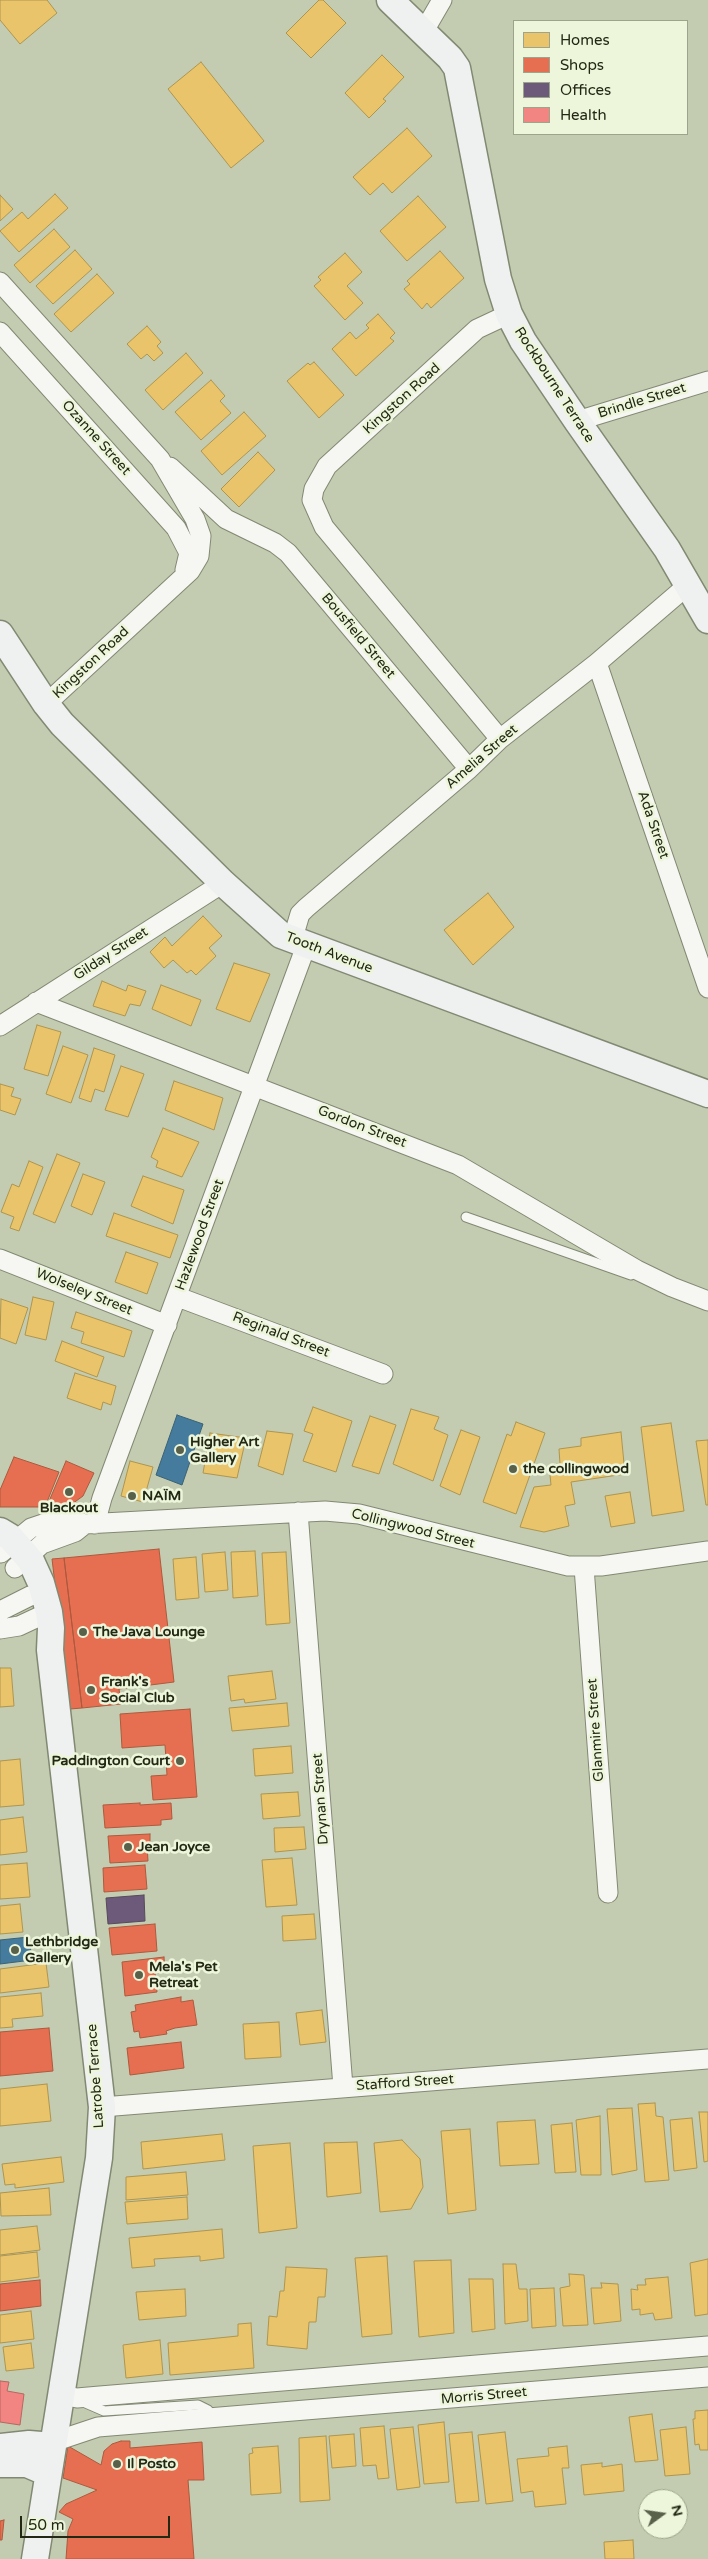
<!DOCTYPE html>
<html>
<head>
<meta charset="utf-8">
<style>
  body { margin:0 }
  #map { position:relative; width:708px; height:2559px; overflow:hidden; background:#c3ccb0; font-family:"Varela Round",sans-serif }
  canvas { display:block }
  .legend { position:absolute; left:513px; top:20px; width:175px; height:115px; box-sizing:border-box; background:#edf6db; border:1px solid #9ca48b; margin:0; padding:6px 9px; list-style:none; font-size:15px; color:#222813 }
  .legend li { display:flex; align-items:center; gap:10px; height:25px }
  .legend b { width:25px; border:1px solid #9ca48b }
  .north { position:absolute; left:638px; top:2489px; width:50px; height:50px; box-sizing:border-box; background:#edf6db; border:1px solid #9ca48b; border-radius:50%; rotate:76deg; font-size:14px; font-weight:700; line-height:20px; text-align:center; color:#222813 }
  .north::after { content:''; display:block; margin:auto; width:18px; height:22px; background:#5a614a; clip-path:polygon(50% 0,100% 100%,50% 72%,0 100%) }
  .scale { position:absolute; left:20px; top:2516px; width:150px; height:22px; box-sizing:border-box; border:2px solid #222813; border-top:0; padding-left:6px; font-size:15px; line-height:18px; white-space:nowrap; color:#222813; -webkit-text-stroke:4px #edf6db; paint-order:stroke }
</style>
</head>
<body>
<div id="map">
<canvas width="708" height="2559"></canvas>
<ul class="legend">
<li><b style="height:14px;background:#e9c46a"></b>Homes</li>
<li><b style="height:14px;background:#e76f51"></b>Shops</li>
<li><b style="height:14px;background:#6d597a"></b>Offices</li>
<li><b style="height:14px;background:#f28482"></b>Health</li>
</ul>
<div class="north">N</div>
<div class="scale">50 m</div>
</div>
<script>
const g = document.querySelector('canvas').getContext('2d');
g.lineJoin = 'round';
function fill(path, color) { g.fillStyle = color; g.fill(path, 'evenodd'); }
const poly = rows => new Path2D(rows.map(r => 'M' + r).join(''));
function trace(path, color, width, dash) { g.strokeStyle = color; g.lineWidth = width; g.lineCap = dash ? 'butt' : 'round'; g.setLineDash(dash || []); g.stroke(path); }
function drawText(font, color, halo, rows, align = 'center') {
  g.font = font + ' "Varela Round",sans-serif'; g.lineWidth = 5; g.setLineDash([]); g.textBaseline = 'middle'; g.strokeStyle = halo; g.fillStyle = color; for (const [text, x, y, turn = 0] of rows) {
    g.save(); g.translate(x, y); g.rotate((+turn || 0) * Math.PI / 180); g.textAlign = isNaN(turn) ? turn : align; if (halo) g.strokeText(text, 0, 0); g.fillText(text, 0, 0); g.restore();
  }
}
const homes = poly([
  [0,0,47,0,57,13,20,44,0,20,0,0],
  [319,0,323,0,346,23,311,58,286,33,319,0],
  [382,55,404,77,383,99,386,101,369,118,345,93,382,55],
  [201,62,264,141,231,168,168,89,201,62],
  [407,128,432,156,392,193,383,183,370,195,353,177,407,128],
  [55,194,68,208,19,252,0,231,22,212,28,219,55,194],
  [0,195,13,209,0,221,0,195],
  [418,196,446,227,407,261,380,231,418,196],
  [54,229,70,247,30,283,14,265,54,229],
  [75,250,92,269,53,304,36,286,75,250],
  [440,251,464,278,431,308,427,303,422,309,404,289,410,284,407,281,440,251],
  [345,253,362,272,347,286,363,303,345,320,314,286,321,280,318,277,345,253],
  [97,274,114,293,71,332,54,314,97,274],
  [378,314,395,333,390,338,394,341,356,376,332,349,350,332,356,339,369,328,366,325,378,314],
  [147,326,161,342,157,346,163,353,154,361,147,354,141,359,127,344,147,326],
  [186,353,203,373,163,410,145,390,186,353],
  [314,362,344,395,319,418,287,381,308,363,310,365,314,362],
  [211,380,225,396,220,401,231,413,201,440,175,412,211,380],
  [244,412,266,436,222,475,201,451,244,412],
  [258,452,275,470,239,507,221,489,258,452],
  [488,893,514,927,473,965,444,930,488,893],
  [203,916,222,936,209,948,216,956,196,975,191,970,187,973,173,960,164,968,150,952,165,937,172,946,203,916],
  [234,963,270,974,250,1022,216,1009,234,963],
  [102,981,126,991,128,985,146,991,140,1006,130,1004,125,1016,93,1006,102,981],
  [161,985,201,1000,191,1026,152,1009,161,985],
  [37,1025,61,1032,48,1076,24,1069,37,1025],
  [63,1046,88,1055,71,1103,46,1094,63,1046],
  [94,1048,115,1055,104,1092,95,1089,91,1102,79,1098,94,1048],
  [121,1066,144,1074,128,1117,105,1110,121,1066],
  [174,1081,223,1098,214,1130,165,1110,174,1081],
  [0,1084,14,1088,11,1096,21,1099,15,1115,0,1110,0,1084],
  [163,1128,199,1142,182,1177,156,1167,158,1161,151,1157,163,1128],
  [57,1154,80,1163,55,1223,33,1214,57,1154],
  [29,1161,43,1167,19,1231,10,1228,14,1217,1,1212,12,1184,19,1187,29,1161],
  [83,1174,105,1182,92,1215,71,1206,83,1174],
  [143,1176,184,1190,173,1224,131,1206,143,1176],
  [114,1213,178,1235,170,1258,106,1236,114,1213],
  [126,1252,158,1263,147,1294,115,1282,126,1252],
  [33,1297,54,1302,46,1340,25,1335,33,1297],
  [1,1299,28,1308,16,1344,0,1338,1,1299],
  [76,1312,132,1331,124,1357,81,1343,84,1332,71,1328,76,1312],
  [62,1341,104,1357,97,1377,55,1361,62,1341],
  [75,1373,116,1386,111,1405,103,1402,101,1410,67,1398,75,1373],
  [313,1407,352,1421,336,1472,303,1461,313,1434,304,1431,313,1407],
  [411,1409,439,1417,434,1429,448,1435,433,1481,393,1464,411,1409],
  [370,1416,396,1425,379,1474,352,1466,370,1416],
  [516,1422,545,1433,516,1514,483,1502,507,1434,511,1436,516,1422],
  [671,1423,684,1511,652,1516,641,1427,671,1423],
  [461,1430,480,1437,460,1495,440,1486,461,1430],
  [267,1431,293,1434,283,1475,258,1466,267,1431],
  [621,1432,625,1474,571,1482,575,1504,565,1506,569,1526,544,1532,520,1527,534,1487,551,1485,549,1465,560,1464,559,1449,581,1446,581,1438,621,1432],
  [210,1433,246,1438,237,1478,203,1473,210,1433],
  [708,1440,708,1505,706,1505,696,1441,708,1440],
  [130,1461,153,1467,143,1502,121,1496,130,1461],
  [630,1492,635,1523,611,1527,605,1496,630,1492],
  [255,1551,258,1596,233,1598,231,1552,255,1551],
  [225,1552,228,1590,205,1592,202,1554,225,1552],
  [286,1552,290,1623,266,1625,262,1553,286,1552],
  [196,1557,199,1598,176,1600,173,1559,196,1557],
  [0,1668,11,1668,14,1706,0,1707,0,1668],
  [272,1671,276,1699,245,1703,244,1699,231,1701,228,1676,272,1671],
  [287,1703,289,1726,232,1731,229,1708,287,1703],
  [291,1746,293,1773,255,1776,253,1749,291,1746],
  [20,1759,24,1805,0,1807,0,1761,20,1759],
  [298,1792,300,1816,263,1819,261,1794,298,1792],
  [23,1817,27,1852,0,1855,0,1820,23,1817],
  [304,1827,306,1849,275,1852,274,1828,304,1827],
  [292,1858,297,1905,266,1907,262,1860,292,1858],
  [27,1863,30,1897,0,1899,0,1865,27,1863],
  [20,1904,23,1932,0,1934,0,1906,20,1904],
  [314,1914,316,1939,283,1941,282,1916,314,1914],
  [46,1963,49,1987,0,1993,0,1969,46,1963],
  [41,1993,43,2016,12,2019,13,2027,0,2028,0,1997,41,1993],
  [322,2010,326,2042,300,2045,296,2013,322,2010],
  [279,2022,281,2057,245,2059,243,2024,279,2022],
  [47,2084,51,2121,0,2126,0,2089,47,2084],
  [655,2103,656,2116,663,2117,669,2180,645,2182,638,2104,655,2103],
  [632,2108,637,2170,612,2175,607,2109,632,2108],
  [699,2112,708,2112,708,2161,704,2162,699,2112],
  [600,2116,601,2175,581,2175,576,2120,600,2116],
  [692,2118,697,2168,674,2171,670,2120,692,2118],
  [535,2120,539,2164,500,2166,497,2122,535,2120],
  [572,2123,576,2172,555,2173,551,2125,572,2123],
  [470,2129,476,2210,448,2214,441,2131,470,2129],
  [222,2134,225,2160,143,2169,141,2142,222,2134],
  [402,2140,420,2159,423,2187,411,2209,380,2212,374,2143,402,2140],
  [357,2142,361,2193,327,2197,324,2143,357,2142],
  [290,2143,297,2228,259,2233,253,2146,290,2143],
  [61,2157,64,2182,15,2188,15,2184,5,2185,2,2164,61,2157],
  [186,2172,188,2195,126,2200,126,2177,186,2172],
  [49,2188,51,2215,1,2216,0,2193,49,2188],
  [187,2197,188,2219,127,2224,125,2202,187,2197],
  [37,2226,40,2250,0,2255,0,2230,37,2226],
  [222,2229,224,2258,200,2261,200,2256,154,2259,155,2266,132,2268,129,2238,222,2229],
  [37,2252,39,2277,0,2282,0,2256,37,2252],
  [387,2256,392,2334,362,2337,355,2258,387,2256],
  [708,2259,708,2314,695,2316,690,2263,708,2259],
  [451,2260,454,2333,419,2337,414,2261,451,2260],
  [503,2264,516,2264,519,2289,527,2289,528,2321,505,2324,503,2264],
  [286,2267,327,2269,325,2297,318,2297,316,2322,309,2322,307,2349,267,2345,269,2316,277,2317,280,2291,284,2291,286,2267],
  [569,2274,584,2275,588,2325,563,2326,560,2288,570,2286,569,2274],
  [668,2277,672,2318,655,2320,653,2313,640,2315,640,2309,632,2310,631,2289,638,2290,637,2285,646,2285,645,2279,668,2277],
  [469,2279,493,2279,495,2329,472,2332,469,2279],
  [601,2283,618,2284,621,2321,594,2324,591,2288,602,2288,601,2283],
  [554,2288,556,2326,532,2328,530,2289,554,2288],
  [185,2289,186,2316,139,2320,136,2292,185,2289],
  [31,2311,34,2339,0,2343,0,2315,31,2311],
  [251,2323,254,2368,170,2375,168,2343,238,2336,238,2324,251,2323],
  [160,2340,163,2374,126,2378,123,2345,160,2340],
  [31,2343,34,2368,6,2371,3,2347,31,2343],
  [708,2410,708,2450,700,2450,699,2444,695,2445,693,2419,695,2419,695,2411,708,2410],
  [652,2414,658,2460,635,2462,629,2417,652,2414],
  [444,2422,449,2482,424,2484,418,2425,444,2422],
  [384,2426,389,2478,378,2479,376,2465,363,2466,360,2428,384,2426],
  [413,2427,420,2487,397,2490,390,2429,413,2427],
  [686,2427,690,2474,665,2476,660,2430,686,2427],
  [472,2432,479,2501,456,2503,449,2434,472,2432],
  [505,2432,513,2501,486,2504,478,2435,505,2432],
  [354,2434,356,2466,332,2468,329,2436,354,2434],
  [326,2436,330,2500,300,2502,299,2438,326,2436],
  [278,2446,281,2493,251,2495,249,2454,253,2453,252,2448,278,2446],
  [567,2446,569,2468,562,2468,566,2504,535,2507,533,2491,521,2493,517,2459,549,2456,548,2448,567,2446],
  [602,2463,602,2467,622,2464,624,2491,584,2495,581,2465,602,2463],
  [633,2540,634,2559,605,2559,604,2542,633,2540]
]);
fill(homes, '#e9c46a');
trace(homes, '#ad9550', 1);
const shops = poly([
  [14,1457,59,1472,45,1507,0,1507,0,1490,14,1457],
  [66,1461,94,1473,83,1496,72,1504,70,1509,47,1506,66,1461],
  [159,1549,174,1682,119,1689,121,1704,82,1708,64,1558,159,1549],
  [64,1558,82,1708,70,1709,52,1559,64,1558],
  [190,1709,197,1797,153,1800,151,1776,167,1775,165,1745,122,1748,120,1714,190,1709],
  [140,1803,140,1805,171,1803,172,1819,161,1820,161,1825,105,1828,103,1805,140,1803],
  [150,1834,150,1844,147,1844,148,1861,110,1863,108,1836,150,1834],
  [145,1865,147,1889,104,1892,103,1868,145,1865],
  [155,1924,157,1951,112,1955,109,1928,155,1924],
  [164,1957,165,1972,155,1973,157,1992,125,1996,122,1962,164,1957],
  [181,1997,181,2002,193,2000,197,2025,175,2028,166,2031,167,2034,140,2038,139,2031,134,2032,131,2012,136,2011,135,2005,181,1997],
  [49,2028,53,2071,0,2076,0,2032,49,2028],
  [181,2042,184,2068,130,2075,127,2048,181,2042],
  [40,2280,41,2306,0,2311,0,2284,40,2280],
  [121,2441,130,2441,130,2448,202,2442,204,2480,188,2480,194,2559,66,2559,68,2531,73,2519,59,2512,66,2504,97,2490,63,2478,68,2446,101,2465,104,2451,112,2444,121,2441],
  [4,2520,2,2540,0,2540,0,2521,4,2520]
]);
fill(shops, '#e76f51');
trace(shops, '#ac5a3e', 1);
const offices = poly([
  [144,1895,145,1921,108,1924,106,1898,144,1895]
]);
fill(offices, '#6d597a');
trace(offices, '#564a5b', 1);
const health = poly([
  [0,2381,9,2382,7,2391,24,2394,20,2425,0,2422,0,2381]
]);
fill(health, '#f28482');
trace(health, '#b46861', 1);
const public = poly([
  [177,1415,203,1424,182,1485,156,1475,177,1415],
  [29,1937,32,1960,0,1964,0,1940,29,1937]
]);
fill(public, '#457b9d');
trace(public, '#3a6274', 1);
const lane = poly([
  [466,1217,631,1275],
  [81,2401,104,2411,198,2405,208,2410,212,2418]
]);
const street = poly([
  [424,31,442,0],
  [0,282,160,459,195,519,201,536,199,556,190,571,46,704],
  [0,332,176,528,189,553,185,570],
  [577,421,708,381],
  [170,467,226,519,275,543,288,553,469,769],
  [597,663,708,988],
  [500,739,324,527,312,500,314,489,327,466,477,329,509,314],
  [292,941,300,914,306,908,469,769,500,739,597,663,688,585],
  [36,1002,458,1165,637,1270,672,1287,708,1301],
  [0,1026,223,883],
  [0,1259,167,1325],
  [178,1297,383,1374],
  [298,1512,343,2087],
  [95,1524,102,1498,306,946],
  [1,1553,31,1528,49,1522,74,1521,85,1524,325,1511,359,1514,568,1566,601,1566,708,1551],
  [584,1567,608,1893],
  [15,1568,42,1544,75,1532,85,1524],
  [0,1611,30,1596,44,1593],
  [0,1629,19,1626,49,1612],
  [102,2107,708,2059],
  [61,2395,77,2398,100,2396,708,2346],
  [53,2442,98,2427,708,2377]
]);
const secondary = poly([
  [390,0,450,58,457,68,498,279,509,314,523,341,577,421,667,549,708,620],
  [0,634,46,704,62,724,223,883,281,935,708,1094],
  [0,1531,10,1537,31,1561,41,1583,49,1612,51,1628,50,1650,102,2107,99,2158,35,2559],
  [0,2447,29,2444,53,2446],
  [0,2464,27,2464,48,2473]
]);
trace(lane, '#828973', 11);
trace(street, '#828973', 21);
trace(secondary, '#828973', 29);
trace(lane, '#f6f7f3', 9);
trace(street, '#f6f7f3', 19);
trace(secondary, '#eef1ef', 26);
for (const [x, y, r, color] of [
  [180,1450,5,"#5a614a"],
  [513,1469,5,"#5a614a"],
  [69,1492,5,"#5a614a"],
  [132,1496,5,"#5a614a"],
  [83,1632,5,"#5a614a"],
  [91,1690,5,"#5a614a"],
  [180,1761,5,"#5a614a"],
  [128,1847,5,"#5a614a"],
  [15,1950,5,"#5a614a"],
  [139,1975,5,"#5a614a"],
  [117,2464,5,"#5a614a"]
]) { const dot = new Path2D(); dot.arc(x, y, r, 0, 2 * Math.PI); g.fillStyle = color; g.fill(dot); trace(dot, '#edf6db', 2); }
drawText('14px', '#222813', '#edf6db', [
  ["Rockbourne Terrace",554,385,57],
  ["Kingston Road",402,399,-42],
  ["Brindle Street",642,401,-17],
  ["Ozanne Street",96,438,48],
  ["Bousfield Street",358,636,50],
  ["Kingston Road",91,663,-43],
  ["Amelia Street",482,757,-41],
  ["Ada Street",653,825,71],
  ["Tooth Avenue",329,953,21],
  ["Gilday Street",111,954,-33],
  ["Gordon Street",362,1127,21],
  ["Hazlewood Street",200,1235,-70],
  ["Wolseley Street",84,1292,22],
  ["Reginald Street",281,1335,21],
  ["Collingwood Street",413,1529,14],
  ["Glanmire Street",596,1730,-94],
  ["Drynan Street",321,1799,-94],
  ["Latrobe Terrace",96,2076,-94],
  ["Stafford Street",405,2083,-4],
  ["Morris Street",484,2396,-5]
]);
drawText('bold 14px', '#222813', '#edf6db', [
  ["Higher Art",190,1442],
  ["Gallery",190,1458],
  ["the collingwood",523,1469],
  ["NAÏM",142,1496],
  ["Blackout",69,1508,"center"],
  ["The Java Lounge",93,1632],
  ["Frank's",101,1682],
  ["Social Club",101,1698],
  ["Paddington Court",170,1761,"right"],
  ["Jean Joyce",138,1847],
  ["Lethbridge",25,1942],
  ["Gallery",25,1958],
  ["Mela's Pet",149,1967],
  ["Retreat",149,1983],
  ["Il Posto",127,2464]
], 'left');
</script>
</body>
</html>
